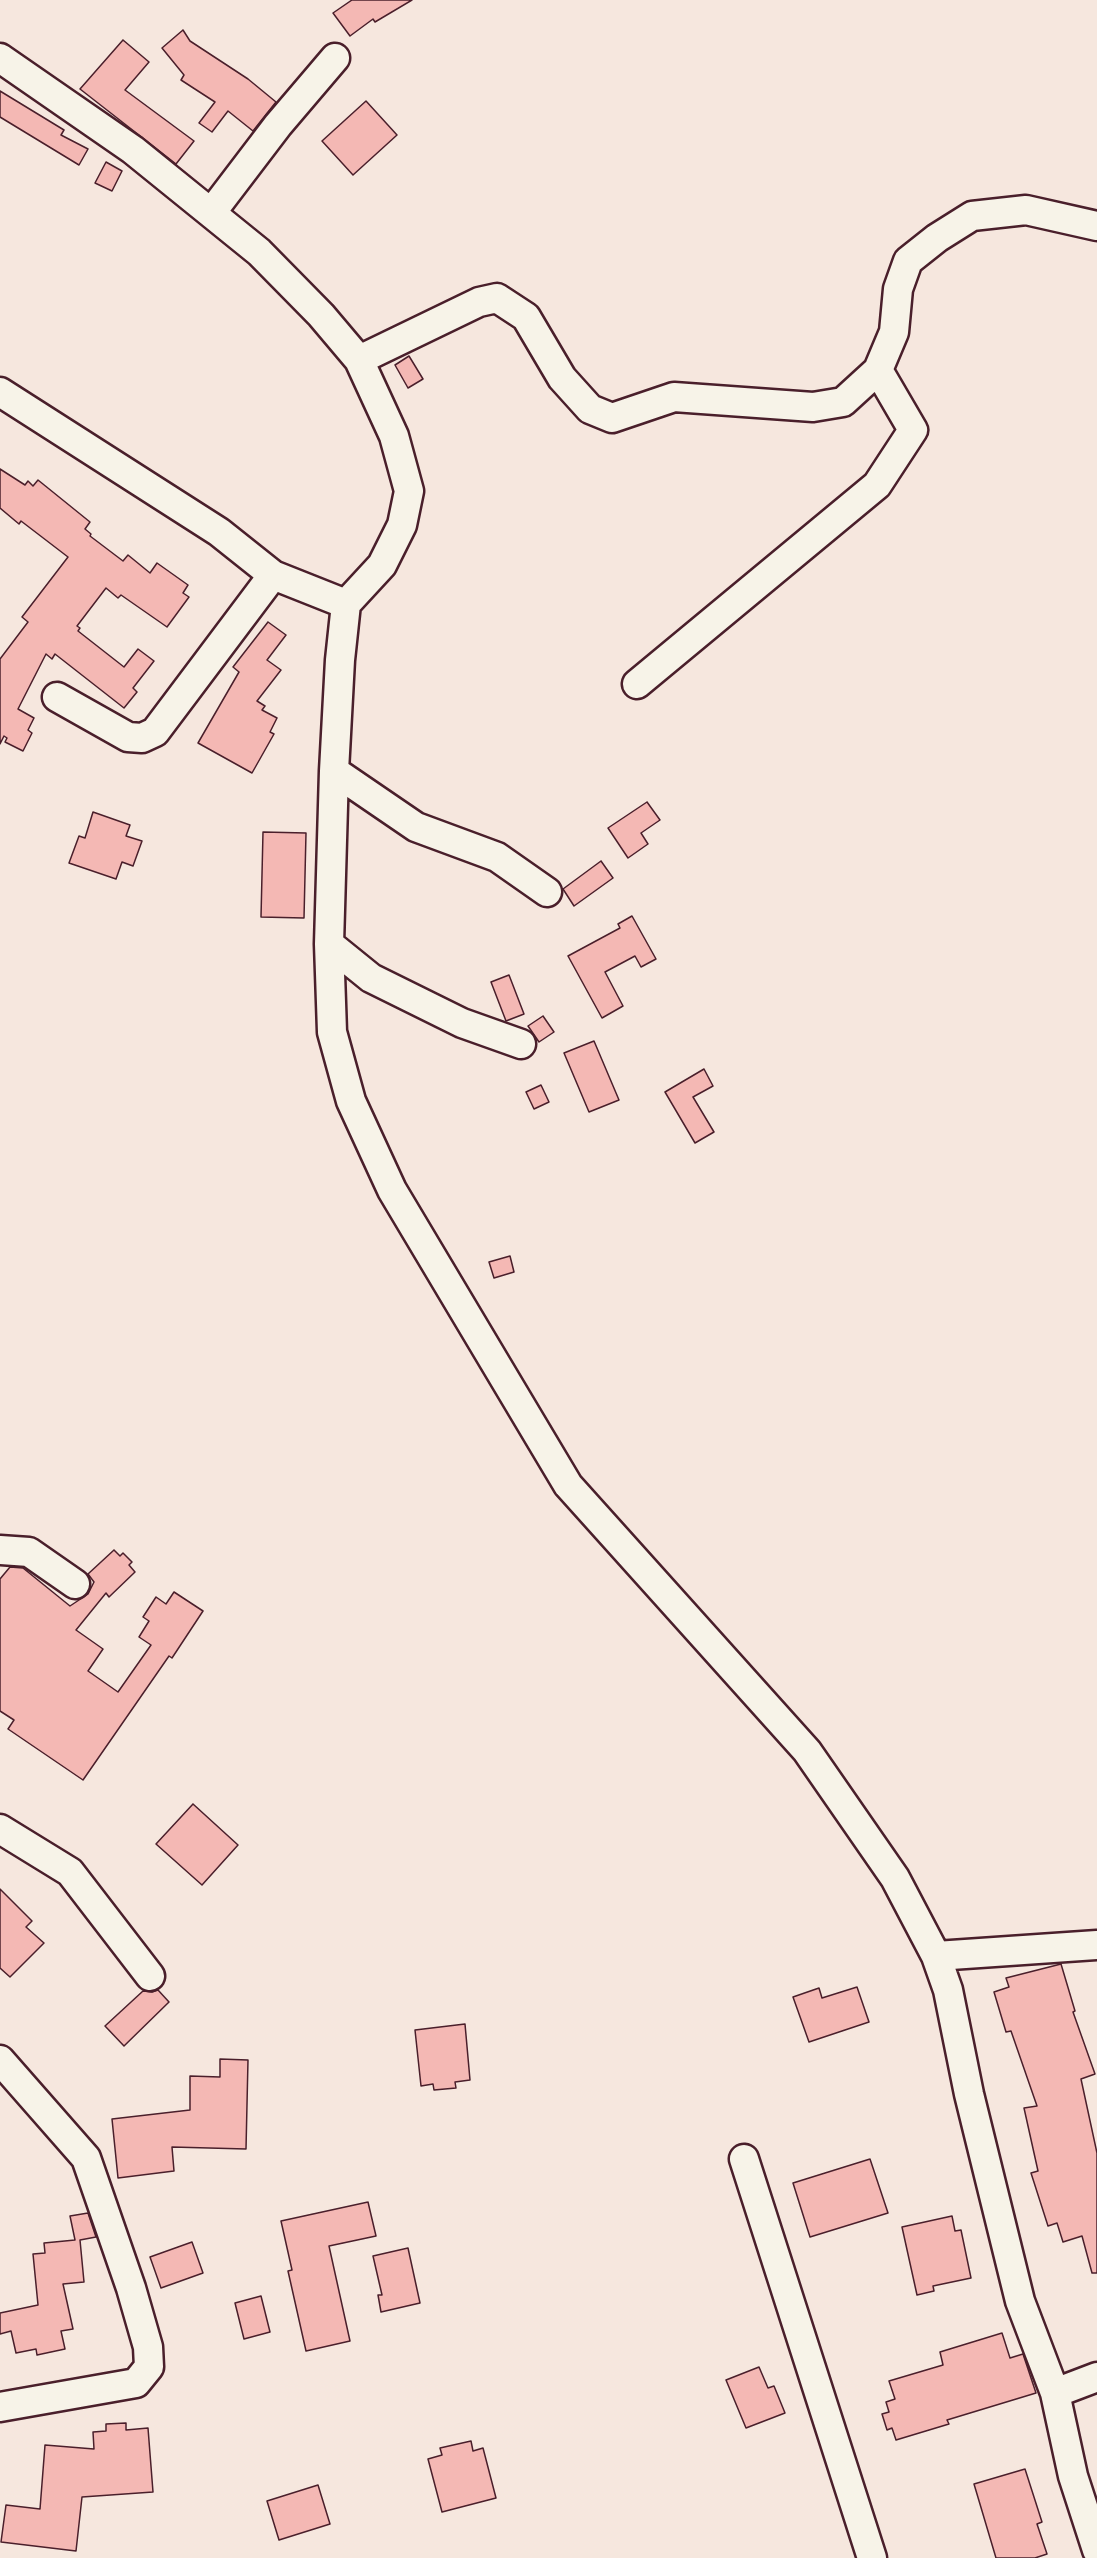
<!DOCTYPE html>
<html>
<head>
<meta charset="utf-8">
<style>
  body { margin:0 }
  canvas { display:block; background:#f6e7de }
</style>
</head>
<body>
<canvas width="1097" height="2558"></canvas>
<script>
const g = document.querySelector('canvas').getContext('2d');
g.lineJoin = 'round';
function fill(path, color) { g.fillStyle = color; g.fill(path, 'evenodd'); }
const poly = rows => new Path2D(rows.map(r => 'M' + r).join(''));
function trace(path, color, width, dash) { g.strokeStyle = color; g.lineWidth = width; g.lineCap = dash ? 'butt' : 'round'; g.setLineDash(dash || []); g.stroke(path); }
const building = poly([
  [352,0,412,0,375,22,373,19,350,36,333,13,352,0],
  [183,30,190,41,248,79,276,102,253,131,228,111,212,132,199,123,215,102,181,80,184,75,162,48,183,30],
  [123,40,149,62,125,90,194,141,176,164,80,89,123,40],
  [0,91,64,130,61,135,88,149,79,165,0,117,0,91],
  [366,101,397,135,353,175,322,141,366,101],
  [106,162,122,171,112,191,95,183,106,162],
  [409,356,423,379,408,388,395,365,409,356],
  [0,469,25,485,28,481,33,486,38,480,90,522,85,529,91,534,90,536,123,561,128,555,150,573,157,563,188,585,183,593,189,597,167,627,121,595,118,598,106,588,77,626,80,628,78,631,124,667,138,649,154,661,133,688,137,692,124,708,55,654,52,659,46,654,18,709,34,718,28,730,32,733,23,751,5,742,7,738,4,736,0,744,0,659,28,622,22,617,68,557,21,521,19,524,0,508,0,469],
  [268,622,286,635,267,660,281,670,257,701,265,706,262,710,277,718,270,732,274,734,252,773,198,743,239,672,233,667,268,622],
  [647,802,660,820,641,833,648,844,628,858,608,828,647,802],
  [93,812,130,825,126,836,142,841,133,866,122,862,116,879,69,863,79,836,85,838,93,812],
  [263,832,306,833,304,918,261,917,263,832],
  [601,861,613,878,574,906,563,889,601,861],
  [632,916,656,959,641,967,635,956,605,972,623,1006,602,1018,568,956,620,928,618,924,632,916],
  [509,975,524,1014,506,1021,491,982,509,975],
  [543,1016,554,1032,539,1042,528,1026,543,1016],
  [594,1041,619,1100,589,1112,564,1053,594,1041],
  [704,1069,713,1086,693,1097,714,1132,695,1143,665,1092,704,1069],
  [541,1085,549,1102,534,1109,526,1092,541,1085],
  [510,1256,514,1272,494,1278,489,1262,510,1256],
  [114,1550,120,1556,123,1553,132,1562,129,1565,135,1572,109,1597,106,1593,76,1630,103,1649,88,1671,118,1692,151,1645,139,1637,149,1621,143,1617,156,1597,166,1604,174,1592,203,1611,172,1658,169,1656,83,1780,8,1729,14,1720,0,1711,0,1579,10,1567,23,1568,70,1606,88,1594,94,1582,88,1574,114,1550],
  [193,1804,238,1845,202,1885,156,1844,193,1804],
  [0,1889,32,1921,26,1927,44,1943,10,1977,0,1968,0,1889],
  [1061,1964,1075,2011,1073,2012,1095,2074,1081,2079,1097,2153,1097,2273,1092,2273,1082,2236,1063,2242,1057,2223,1048,2226,1031,2173,1038,2171,1024,2108,1037,2106,1011,2031,1006,2032,994,1992,1009,1987,1006,1978,1061,1964],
  [857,1987,869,2022,809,2042,793,1997,819,1988,822,1998,857,1987],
  [158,1990,169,2002,124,2046,105,2026,143,1991,152,1992,158,1990],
  [465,2024,470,2080,455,2082,456,2088,434,2090,433,2084,421,2086,415,2030,465,2024],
  [220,2059,248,2060,246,2149,172,2147,174,2171,118,2178,112,2119,190,2110,190,2076,220,2077,220,2059],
  [870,2159,888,2213,810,2237,793,2183,870,2159],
  [368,2202,376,2236,329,2246,350,2341,306,2351,288,2271,292,2270,281,2221,368,2202],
  [88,2213,96,2237,80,2240,84,2282,63,2284,73,2329,61,2331,65,2349,37,2355,36,2349,16,2353,11,2331,0,2334,0,2313,38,2305,33,2254,45,2253,44,2243,75,2240,70,2216,88,2213],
  [952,2216,955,2231,961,2230,971,2278,933,2286,934,2291,917,2295,902,2227,952,2216],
  [192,2242,203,2273,161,2288,150,2257,192,2242],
  [408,2248,420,2303,381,2312,378,2295,382,2295,373,2256,408,2248],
  [261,2296,270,2332,244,2339,235,2303,261,2296],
  [1002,2333,1010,2358,1023,2354,1036,2393,947,2420,949,2424,896,2440,892,2428,887,2430,882,2414,889,2412,886,2402,895,2399,889,2381,943,2365,940,2352,1002,2333],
  [759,2367,768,2388,774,2386,785,2413,746,2428,726,2380,759,2367],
  [126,2423,126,2430,148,2428,153,2492,82,2497,76,2551,1,2542,6,2505,40,2509,45,2445,94,2449,93,2432,106,2431,106,2424,126,2423],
  [471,2441,473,2451,483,2448,496,2498,442,2512,428,2459,442,2455,440,2448,471,2441],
  [1025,2469,1042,2522,1037,2524,1047,2554,1035,2558,996,2558,974,2484,1025,2469],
  [318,2485,330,2524,279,2540,267,2501,318,2485]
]);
fill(building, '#f4b8b4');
trace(building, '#4a1f2b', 1.5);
const minor = poly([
  [0,58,133,150,259,252,321,315,359,360,394,436,409,491,402,525,382,565,346,604,340,660,334,771,329,944,371,978,462,1023,521,1044],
  [211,213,278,125,335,58],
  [359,360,479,302,497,298,526,317,562,378,590,409,612,418,674,397,813,407,843,402,878,370,894,332,898,289,908,261,937,238,972,216,1026,210,1097,226],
  [0,392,219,532,273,575,346,604],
  [637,684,877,485,913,430,878,370],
  [57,697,128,737,142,738,155,732,273,575],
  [334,771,416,827,497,857,547,892],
  [329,944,332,1032,351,1101,392,1190,568,1485,807,1751,895,1878,936,1956],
  [0,1550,29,1552,75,1584],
  [0,1829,70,1872,150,1976],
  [1097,1945,936,1956,948,1990,969,2094,1020,2301,1055,2393,1073,2476,1097,2550],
  [0,2060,86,2158,131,2288,148,2347,149,2367,136,2383,0,2407],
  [744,2159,872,2558],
  [1055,2393,1097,2377]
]);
trace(minor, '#4a1f2b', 33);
trace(minor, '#f7f3e8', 28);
</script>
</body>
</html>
